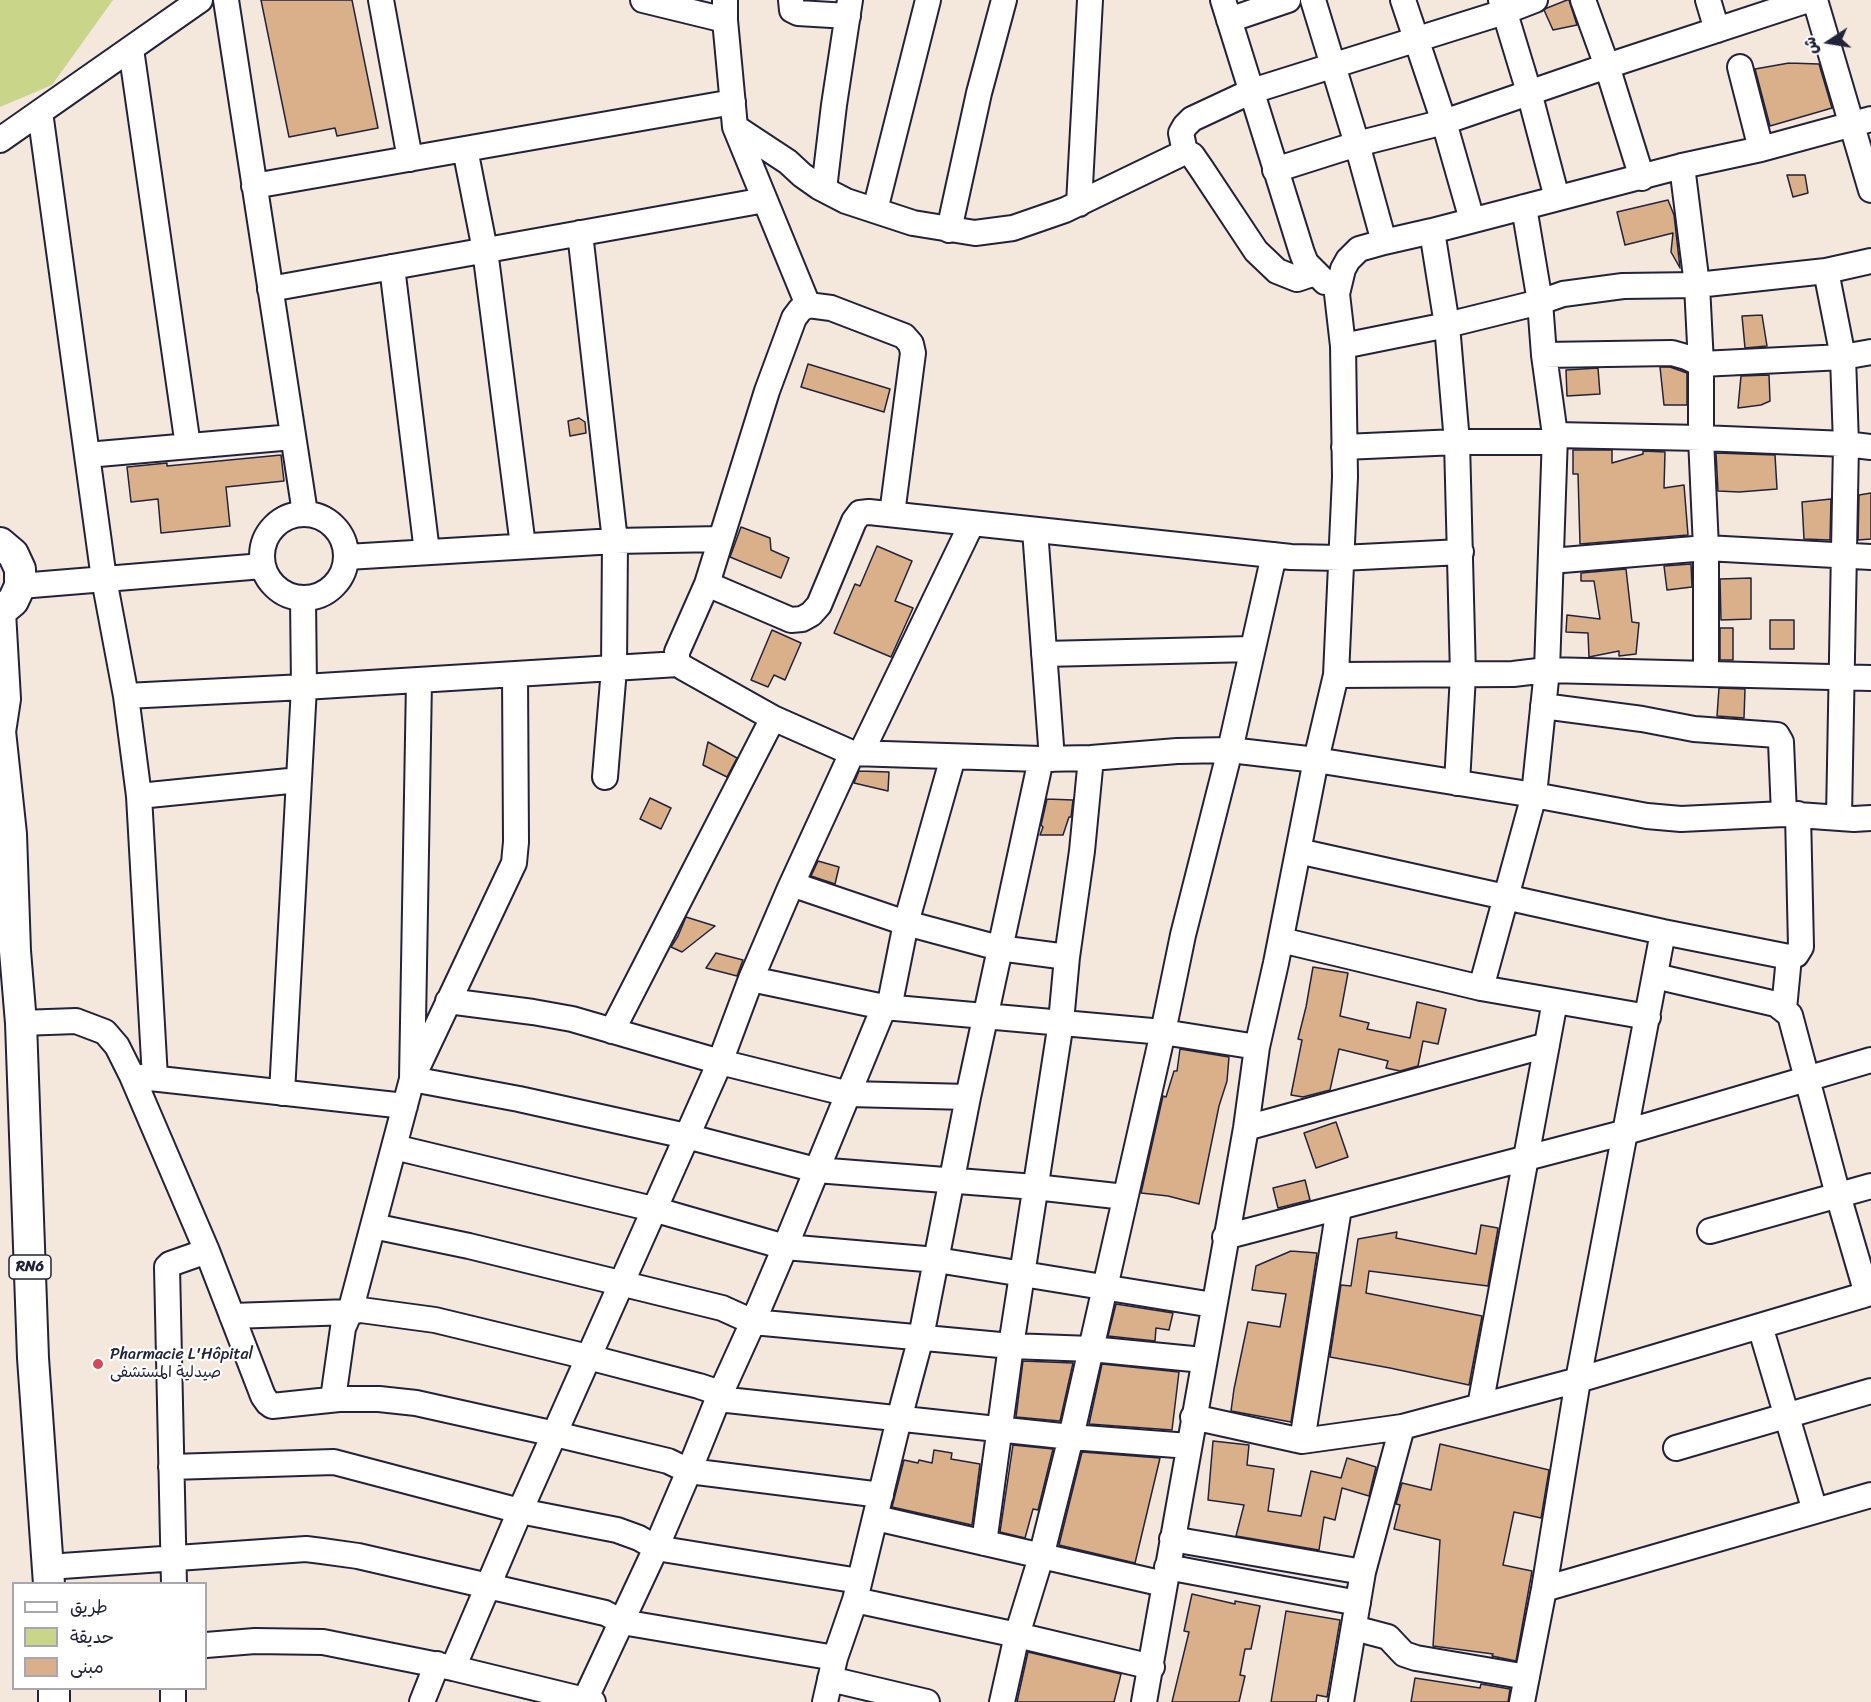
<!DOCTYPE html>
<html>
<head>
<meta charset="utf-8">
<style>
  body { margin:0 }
  #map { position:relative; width:1871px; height:1702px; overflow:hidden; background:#f4e7dc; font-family:Sriracha,"Playpen Sans Arabic",sans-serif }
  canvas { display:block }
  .legend { position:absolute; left:12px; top:1582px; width:195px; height:108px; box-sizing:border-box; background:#fff; border:2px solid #a7a7b1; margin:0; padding:8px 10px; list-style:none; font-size:18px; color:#22223b }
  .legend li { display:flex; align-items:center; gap:12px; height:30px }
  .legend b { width:30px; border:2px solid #a7a7b1 }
  .north { position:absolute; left:1799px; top:12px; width:60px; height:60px; -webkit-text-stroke:4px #fff; paint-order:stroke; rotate:258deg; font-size:16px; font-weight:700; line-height:24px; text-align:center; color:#22223b }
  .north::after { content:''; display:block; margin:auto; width:21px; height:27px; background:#22223b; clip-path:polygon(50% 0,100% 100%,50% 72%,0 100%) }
</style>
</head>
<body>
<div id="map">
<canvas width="1871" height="1702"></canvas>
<ul class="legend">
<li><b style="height:8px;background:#fff"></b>طريق</li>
<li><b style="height:16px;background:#c9d68a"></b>حديقة</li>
<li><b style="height:16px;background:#d9b08a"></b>مبنى</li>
</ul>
<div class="north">ش</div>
</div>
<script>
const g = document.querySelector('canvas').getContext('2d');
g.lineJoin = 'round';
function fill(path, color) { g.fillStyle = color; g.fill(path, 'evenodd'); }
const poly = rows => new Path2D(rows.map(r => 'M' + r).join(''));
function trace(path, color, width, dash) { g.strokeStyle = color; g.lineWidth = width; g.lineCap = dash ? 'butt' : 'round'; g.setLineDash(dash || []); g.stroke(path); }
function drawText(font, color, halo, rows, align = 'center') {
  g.font = font + ' Sriracha,"Playpen Sans Arabic",sans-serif'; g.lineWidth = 4.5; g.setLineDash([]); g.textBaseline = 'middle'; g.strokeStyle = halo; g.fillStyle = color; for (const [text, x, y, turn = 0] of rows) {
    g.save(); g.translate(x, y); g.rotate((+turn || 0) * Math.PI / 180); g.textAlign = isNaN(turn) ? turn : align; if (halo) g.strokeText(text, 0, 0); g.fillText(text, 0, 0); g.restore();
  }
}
fill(poly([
  [0,0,113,0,52,85,0,107]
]), '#c9d68a');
const building = poly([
  [261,0,352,0,378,128,337,136,335,128,289,137,261,0],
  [1567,0,1569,0,1577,25,1553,30,1544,10,1547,8,1567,0],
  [1789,63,1819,64,1832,108,1770,126,1755,69,1789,63],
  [1787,175,1805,175,1808,193,1793,197,1787,175],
  [1668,200,1674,215,1680,268,1671,252,1673,233,1625,245,1617,212,1668,200],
  [1762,315,1767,346,1745,348,1742,316,1762,315],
  [808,364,890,389,884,412,801,387,808,364],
  [1660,367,1670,367,1687,373,1687,405,1664,405,1660,367],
  [1598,368,1600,394,1567,396,1566,370,1598,368],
  [1769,375,1770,401,1761,405,1738,408,1741,376,1769,375],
  [579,418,585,422,586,433,570,436,568,421,579,418],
  [1573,450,1612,450,1612,463,1643,454,1643,451,1665,452,1664,488,1684,485,1688,535,1580,544,1578,474,1573,474,1573,450],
  [1716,453,1775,455,1777,489,1739,492,1718,491,1716,453],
  [281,455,284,481,226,487,230,526,161,533,158,499,131,502,127,467,167,463,167,466,281,455],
  [1871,493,1871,539,1858,540,1859,495,1871,493],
  [1831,499,1830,540,1804,539,1802,502,1831,499],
  [741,527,770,538,771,550,789,558,781,578,730,557,741,527],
  [877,546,912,561,895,601,913,608,891,657,834,633,855,584,860,586,877,546],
  [1691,564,1692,587,1667,590,1664,566,1691,564],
  [1626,569,1632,622,1639,623,1636,654,1619,656,1619,651,1589,657,1588,633,1566,632,1567,615,1600,619,1594,581,1581,581,1581,573,1626,569],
  [1751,578,1751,619,1721,620,1720,579,1751,578],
  [1770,620,1794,620,1794,649,1770,649,1770,620],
  [1720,628,1733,628,1733,660,1720,660,1720,628],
  [772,630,801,643,785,680,774,675,768,687,751,680,772,630],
  [1719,688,1745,689,1744,718,1717,716,1719,688],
  [708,742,737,758,727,777,703,765,708,742],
  [859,771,889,772,888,791,854,783,859,771],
  [650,798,671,808,661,829,640,819,650,798],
  [1047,799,1073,800,1071,817,1069,817,1063,835,1040,835,1043,827,1041,825,1047,799],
  [818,861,839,867,835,884,811,876,818,861],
  [686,917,715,926,682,952,671,947,678,936,686,917],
  [716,953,743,960,737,976,706,968,716,953],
  [1313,967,1348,973,1340,1016,1369,1023,1367,1029,1410,1038,1417,1002,1446,1009,1438,1044,1423,1041,1418,1066,1400,1071,1386,1068,1388,1061,1339,1049,1330,1090,1303,1097,1291,1095,1302,1040,1298,1039,1306,1007,1313,967],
  [1180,1049,1229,1057,1227,1081,1219,1106,1199,1204,1168,1196,1141,1193,1163,1096,1166,1097,1174,1071,1177,1071,1180,1049],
  [1336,1122,1348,1157,1316,1168,1304,1133,1336,1122],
  [1305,1180,1310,1200,1278,1208,1273,1188,1305,1180],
  [1481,1225,1498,1228,1488,1286,1369,1271,1366,1293,1482,1316,1469,1385,1390,1368,1330,1357,1341,1285,1351,1286,1358,1239,1397,1232,1396,1238,1476,1254,1481,1225],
  [1291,1251,1317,1253,1291,1422,1231,1411,1234,1389,1248,1322,1280,1327,1286,1294,1252,1290,1256,1266,1291,1251],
  [1116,1304,1173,1313,1169,1330,1156,1328,1155,1341,1108,1336,1116,1304],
  [1023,1361,1073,1363,1060,1421,1016,1417,1023,1361],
  [1102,1364,1179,1372,1172,1430,1089,1424,1102,1364],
  [1213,1441,1249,1445,1247,1465,1274,1469,1268,1511,1301,1516,1311,1471,1341,1478,1347,1458,1376,1467,1369,1496,1342,1488,1335,1520,1324,1517,1319,1550,1236,1536,1244,1505,1208,1500,1213,1441],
  [1440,1444,1549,1470,1541,1518,1514,1512,1503,1565,1532,1571,1516,1661,1492,1656,1493,1654,1433,1646,1440,1540,1394,1529,1400,1505,1396,1504,1402,1483,1431,1490,1440,1444],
  [1013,1445,1053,1449,1038,1510,1033,1509,1025,1538,1000,1532,1013,1445],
  [934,1450,952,1453,951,1459,980,1464,972,1525,892,1507,904,1460,918,1463,919,1460,932,1463,934,1450],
  [1082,1452,1160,1458,1135,1563,1059,1545,1082,1452],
  [1192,1594,1235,1604,1235,1601,1260,1606,1251,1649,1245,1649,1240,1675,1245,1676,1239,1702,1172,1702,1189,1632,1184,1631,1192,1594],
  [1286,1611,1340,1620,1327,1697,1317,1695,1316,1702,1271,1702,1286,1611],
  [1028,1652,1121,1674,1114,1702,1017,1702,1028,1652],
  [1415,1678,1480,1688,1481,1684,1510,1689,1508,1702,1411,1702,1415,1678]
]);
fill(building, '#d9b08a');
trace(building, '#22223b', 1.5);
const minor = poly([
  [226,0,305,513],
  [381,0,410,159],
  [643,0,725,20],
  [725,0,725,20,735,127,808,305],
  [791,0,792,10,798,13,848,16],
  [1223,0,1302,253,1306,263,1325,282],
  [1313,0,1357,144,1384,242],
  [1403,0,1444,122,1472,220],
  [1501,0,1529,92,1557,198],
  [1583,0,1607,66,1642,178],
  [1708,0,1717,30],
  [1815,0,1871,190],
  [1229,20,1288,0],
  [131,49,188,446],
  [1740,67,1761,149],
  [40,112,104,579,126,696,139,796,155,1078],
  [735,127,788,162,802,175,819,187,846,201,913,223,975,233,1013,228,1065,210,1185,152,1192,155,1201,168,1256,251,1277,271,1297,279,1315,273],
  [0,140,200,0],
  [465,149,485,250,523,546],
  [1185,152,1181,133,1185,126,1192,119,1252,91,1504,12,1535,0],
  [1682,166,1697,285,1701,364,1701,438,1706,548,1706,674],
  [1275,170,1357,144,1444,122,1607,66,1808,0],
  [254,186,733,102],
  [824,189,834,105,850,0],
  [1079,204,1090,0],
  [875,210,928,0],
  [949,230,979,93,1004,0],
  [1432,231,1447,325,1457,442,1463,675,1457,783],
  [580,233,615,541,614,669,605,777],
  [392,267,427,552],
  [1826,271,1843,357,1846,444,1839,817],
  [270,289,765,200],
  [1343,346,1447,325,1540,302,1563,294,1623,286,1697,285,1826,271,1871,261],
  [1544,355,1672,353,1686,357,1701,364,1843,357,1871,352],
  [1555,435,1701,438,1846,444,1871,447],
  [1344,447,1457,442,1555,442],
  [87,455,293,437],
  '262 556a42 42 0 1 1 84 0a42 42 0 1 1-84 0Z',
  [1035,530,1052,759],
  [347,557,615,541,721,539],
  [1551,561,1706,548,1871,557],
  [707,584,791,620,802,619,811,614,819,605,854,521,860,513,869,512,1291,557,1341,558,1461,552],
  [20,586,263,566],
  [1044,654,1252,649],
  [1336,675,1513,674,1547,670,1871,678],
  [419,681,412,1079,519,1099,686,1136,816,1170,1035,1187,1125,1197],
  [126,696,304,687,678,664],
  [1543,706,1642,719,1694,729,1777,735,1781,742,1784,814],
  [852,753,773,718,684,668,678,664,677,657,677,652,707,584,767,391,794,318,800,310,808,305,831,308,904,336,911,344,913,353,892,514],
  [861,753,972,523],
  [139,796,299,780],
  [1298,851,1663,932,1789,957,1796,955,1801,947,1798,814],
  [790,888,797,886,906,923,999,948,1067,957],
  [1281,940,1481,988,1648,1017],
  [1655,976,1776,1004,1790,1015,1838,1195,1867,1294],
  [751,979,884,1007,1163,1032,1257,1047],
  [1481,988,1534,795,1547,670,1555,435,1544,355,1540,302,1524,207],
  [448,1001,533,1012,572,1019,720,1062,849,1094,968,1097],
  [1784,1009,1789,957],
  [21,1023,76,1021,105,1032,117,1046,132,1076,207,1251],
  [612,1031,773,718],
  [141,1077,405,1106],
  [282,1093,304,687,303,598],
  [1246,1128,1547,1045],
  [394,1147,653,1209,785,1247,937,1260,1213,1305],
  [373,1226,469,1246,722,1308,753,1322,1011,1346,1091,1349,1203,1360],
  [1710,1231,1871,1186],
  [1225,1237,1626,1132,1871,1060],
  [232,1316,350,1312,412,1079,514,863,516,842,515,675],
  [1760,1326,1815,1511],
  [333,1399,343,1328,350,1312,361,1310,435,1320,588,1357,699,1386,711,1390,718,1399,1071,1437,1189,1446],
  [1480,1406,1555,1001],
  [1193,1417,1302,1441,1402,1427,1578,1380,1871,1293],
  [1302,1441,1339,1208],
  [1676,1448,1871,1391],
  [171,1467,334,1462,520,1511,617,1530,639,1538,656,1548,859,1581],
  [876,1518,1164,1584],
  [1172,1539,1363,1572],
  [984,1543,1011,1346,1061,1022,1067,957,1082,851,1091,758],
  [48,1567,306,1549,322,1551,358,1556,605,1613,622,1622,835,1658],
  [1167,1567,1358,1603],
  [174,1584,167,1267,170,1264,207,1251,263,1396,268,1403,272,1406,339,1399,379,1399,416,1403,555,1434,668,1461,689,1471,881,1495],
  [1544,1589,1871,1495],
  [855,1600,1017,1635,1152,1667],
  [1354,1628,1388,1637,1404,1654,1416,1658,1527,1677],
  [206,1645,255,1641,323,1642,453,1668,593,1702],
  [453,1668,520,1511,720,1062,751,979,790,888,852,753,1041,759,1091,758,1177,751,1230,750,1316,760,1534,795,1647,816,1681,819,1784,814,1854,819,1871,818],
  [830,1679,927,1702],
  [173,1702,173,1688],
  [422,1702,437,1664],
  [584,1702,656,1548,689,1471,718,1399,753,1322,785,1247,884,1007,890,1003,906,923,953,757],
  [825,1702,835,1658,855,1600,899,1419,921,1337,968,1097,1041,759],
  [1002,1702,1017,1635,1041,1557,1071,1437,1163,1032,1183,935,1230,750,1274,555],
  [1144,1702,1246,1128,1257,1047,1276,963,1316,760,1336,675,1345,477,1343,346,1337,294,1343,269,1348,260,1359,249,1384,242,1432,231,1682,166,1761,149,1871,119],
  [1341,1702,1363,1572,1402,1427],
  [1522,1702,1544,1589,1578,1380,1663,932]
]);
const major = poly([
  [0,543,13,554,20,569,20,586,13,601,0,612],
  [0,612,5,699,0,732],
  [0,731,11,834,15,951,21,1023,33,1358,49,1584],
  [54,1688,54,1702]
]);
trace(minor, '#22223b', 28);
trace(major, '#22223b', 34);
trace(minor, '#fff', 24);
trace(major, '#fff', 30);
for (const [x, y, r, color] of [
  [98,1364,6,"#d1495b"]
]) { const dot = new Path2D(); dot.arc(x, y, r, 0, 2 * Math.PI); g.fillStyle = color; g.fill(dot); trace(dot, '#fff', 2); }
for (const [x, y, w] of [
  [30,1267,42]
]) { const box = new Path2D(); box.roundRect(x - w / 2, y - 12, w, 24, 4.5); g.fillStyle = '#fff'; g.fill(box); trace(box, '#22223b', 1.5); }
drawText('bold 15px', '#22223b', null, [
  ["RN6",30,1267]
]);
drawText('16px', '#22223b', '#fff', [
  ["Pharmacie L'Hôpital",110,1355],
  ["صيدلية المستشفى",110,1373]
], 'left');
</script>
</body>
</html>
